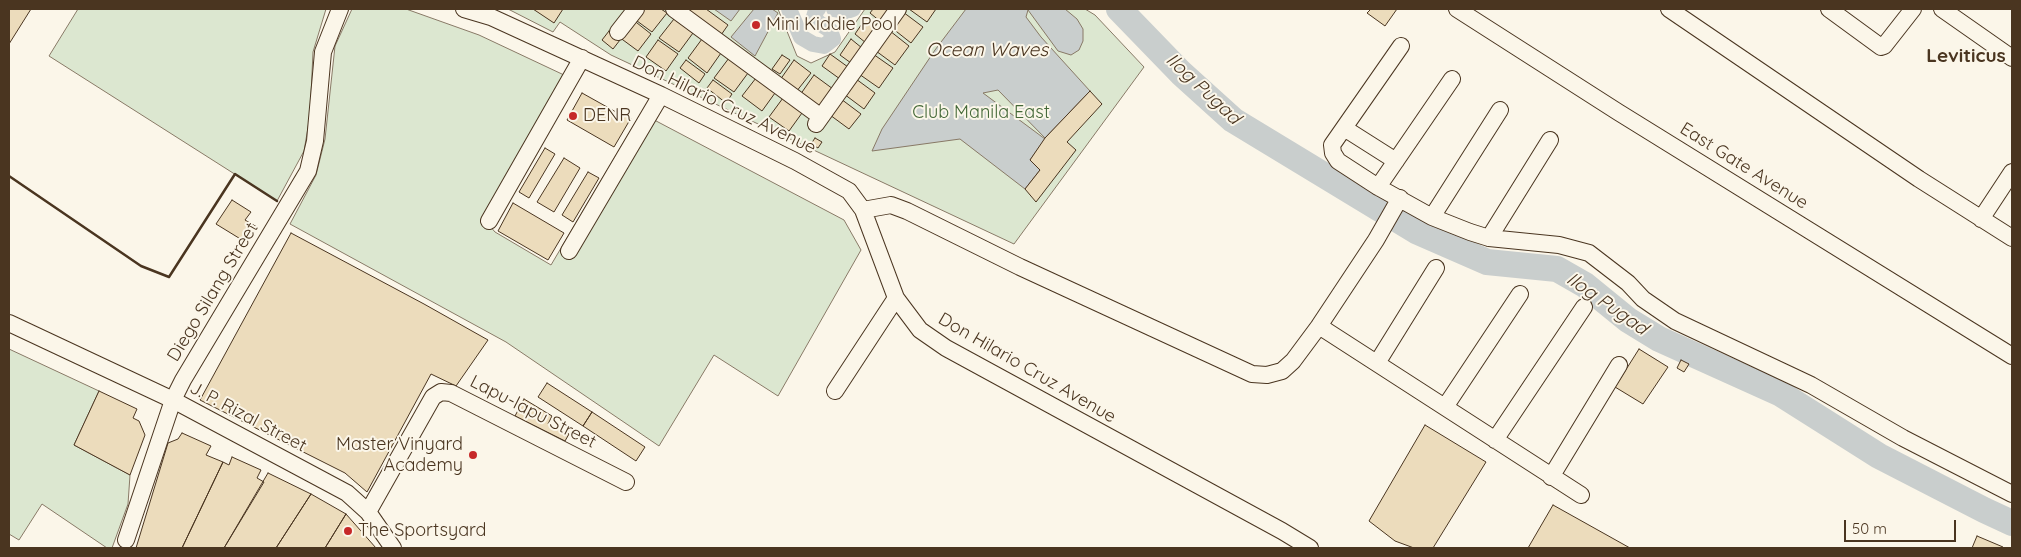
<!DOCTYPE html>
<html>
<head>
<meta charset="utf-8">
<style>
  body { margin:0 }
  #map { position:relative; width:2021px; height:557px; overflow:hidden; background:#fbf6e9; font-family:Quicksand,sans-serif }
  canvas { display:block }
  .frame { position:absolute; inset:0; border:10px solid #4a3520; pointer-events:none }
  .scale { position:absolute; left:1844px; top:520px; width:112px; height:22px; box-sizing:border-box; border:2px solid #4a3520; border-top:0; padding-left:6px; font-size:15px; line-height:18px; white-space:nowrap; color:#4a3520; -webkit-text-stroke:4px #fbf6e9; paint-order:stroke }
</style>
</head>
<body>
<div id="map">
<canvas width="2021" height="557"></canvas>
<div class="frame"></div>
<div class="scale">50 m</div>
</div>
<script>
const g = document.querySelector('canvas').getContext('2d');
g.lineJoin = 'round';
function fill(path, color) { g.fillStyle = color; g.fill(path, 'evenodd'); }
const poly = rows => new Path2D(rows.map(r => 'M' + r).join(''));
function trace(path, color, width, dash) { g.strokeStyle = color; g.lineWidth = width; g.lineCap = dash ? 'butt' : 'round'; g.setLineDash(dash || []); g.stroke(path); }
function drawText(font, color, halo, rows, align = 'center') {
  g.font = font + ' Quicksand,sans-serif'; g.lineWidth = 4; g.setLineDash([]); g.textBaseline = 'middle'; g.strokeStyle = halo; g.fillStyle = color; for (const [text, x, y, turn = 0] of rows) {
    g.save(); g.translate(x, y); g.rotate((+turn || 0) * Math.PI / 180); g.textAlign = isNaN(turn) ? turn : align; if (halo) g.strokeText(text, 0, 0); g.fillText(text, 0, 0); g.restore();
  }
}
const green = poly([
  [78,9,326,9,313,52,310,116,304,151,277,201,49,56,78,9],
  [352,9,406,9,479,35,564,75,482,217,495,232,551,265,641,113,844,220,861,250,778,396,714,355,659,446,506,342,290,224,316,175,325,139,335,46,352,9],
  [508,9,778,9,797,56,811,63,835,52,865,9,1085,9,1095,15,1144,67,1014,244,611,55,560,22,553,32,508,9],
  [9,349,99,391,74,445,130,475,128,504,112,548,107,548,42,504,19,540,9,534,9,349]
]);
fill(green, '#dce7d0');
trace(green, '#887966', 1);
const water = poly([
  [714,9,740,9,731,21,714,9],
  [754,9,772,9,778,13,755,56,731,37,754,9],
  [966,9,1065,9,1077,19,1083,29,1083,41,1079,50,1071,55,1058,51,1028,10,1026,17,1041,37,1090,91,1045,138,998,90,983,93,1045,139,1030,160,1040,170,1025,189,960,139,872,151,882,129,935,50,966,9]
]);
fill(water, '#c9cecd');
trace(water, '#887966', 1);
trace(poly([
  [789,9,801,37,813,44,824,46,833,39,830,30,819,23,814,17,816,10,818,9],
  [834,9,847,11,853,9]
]), '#c9cecd', 16);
trace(poly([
  [1119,9,1181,73,1233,120,1416,231,1487,262,1557,269,1585,285,1628,320,1659,339,1781,394,1879,456,1984,510,2012,523]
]), '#c9cecd', 26);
const building = poly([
  [9,9,31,9,9,44,9,9],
  [533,9,563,9,554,23,533,9],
  [640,9,661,9,667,13,652,32,633,18,640,9],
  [689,9,706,9,728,25,721,35,687,10,689,9],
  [873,9,890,9,881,22,870,13,873,9],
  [909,9,936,9,927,22,909,9],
  [1371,9,1397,9,1385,26,1367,13,1371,9],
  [903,12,923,27,911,43,892,28,903,12],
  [866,18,877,26,866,43,855,34,866,18],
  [632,19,651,34,638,51,619,37,632,19],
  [674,19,693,33,679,52,659,38,674,19],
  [609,31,620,40,613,49,602,40,609,31],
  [890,31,909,46,895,65,876,51,890,31],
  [702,39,721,53,707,73,688,58,702,39],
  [851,39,862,48,851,63,840,55,851,39],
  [658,40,678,54,666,71,646,57,658,40],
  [830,54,848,67,840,79,822,66,830,54],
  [873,54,893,68,879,88,859,74,873,54],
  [782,55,790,60,780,74,772,69,782,55],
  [729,58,748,73,734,92,714,78,729,58],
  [686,60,705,74,699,83,680,68,686,60],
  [794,60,811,73,796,92,780,80,794,60],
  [814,75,833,89,819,108,800,95,814,75],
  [756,78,775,93,762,111,742,96,756,78],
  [856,79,875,93,864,109,844,94,856,79],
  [713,80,732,94,726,103,707,88,713,80],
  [1090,91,1102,104,1067,142,1076,150,1036,202,1025,189,1040,170,1030,160,1045,138,1090,91],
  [582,93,616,112,617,110,631,118,614,147,567,120,582,93],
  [783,98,802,113,789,131,769,117,783,98],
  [841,99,861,114,849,129,830,115,841,99],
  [815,138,822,142,818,148,811,144,815,138],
  [545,148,555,154,529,198,519,192,545,148],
  [564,158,580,168,554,212,537,202,564,158],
  [588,172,599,178,573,222,562,215,588,172],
  [232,200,251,212,245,220,257,227,247,243,216,224,232,200],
  [513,203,564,233,548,260,498,231,513,203],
  [291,233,424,304,488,340,456,386,431,374,367,492,345,473,200,400,291,233],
  [1639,349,1668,367,1643,404,1615,387,1639,349],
  [1681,360,1689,364,1684,372,1677,368,1681,360],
  [547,383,592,412,583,426,538,397,547,383],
  [99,391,137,409,133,418,139,421,145,435,130,475,74,445,99,391],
  [524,399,552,416,548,424,569,434,565,441,515,416,524,399],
  [592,412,645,447,636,461,583,426,592,412],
  [1425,425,1486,462,1433,548,1414,548,1395,541,1369,521,1425,425],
  [182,433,211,446,206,455,223,462,182,548,136,548,168,443,178,439,182,433],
  [232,457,261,470,257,478,264,482,224,548,182,548,223,462,229,465,232,457],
  [268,473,311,494,276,548,224,548,268,473],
  [311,494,346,514,325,548,276,548,311,494],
  [1553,505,1630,548,1528,548,1553,505],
  [346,514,376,548,325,548,346,514],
  [1977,536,2003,547,2002,548,1972,548,1977,536]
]);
fill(building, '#ecdcbc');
trace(building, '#4a3520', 1);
const minor = poly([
  [464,9,491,17,661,95,795,161,849,191,863,210,896,298,920,330,946,348,1282,531,1310,548],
  [674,9,821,117],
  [1457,9,1618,112,2012,356],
  [1669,9,1919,179,2012,238],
  [1829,9,1881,47,1884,46,1913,9],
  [1942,9,2012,58],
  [618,32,636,9],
  [1401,46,1332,145,1333,153,1338,161,1378,187,1432,217,1470,232,1489,238,1559,245,1589,253,1628,283,1643,299,1675,321,1811,385,1903,438,2012,494],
  [816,124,898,9],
  [1344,128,1396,161],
  [1378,187,1452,79],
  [863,210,891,205,907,211,1020,267,1252,374,1267,375,1282,371,1293,361,1319,326,1376,240,1400,198],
  [1432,217,1500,110],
  [1981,219,2012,172],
  [489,221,582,58],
  [1489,238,1550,140],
  [569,251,661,95],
  [9,323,173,400,347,493,368,512,393,548],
  [1319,326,1581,495],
  [1377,363,1436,268],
  [835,391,896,298],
  [1445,407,1520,294],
  [1495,440,1584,307],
  [1551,477,1619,365],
  [368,512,433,397,441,392,451,393,626,482],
  [126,540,173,400,183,380,308,171,315,141,323,52,340,9]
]);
trace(minor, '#4a3520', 18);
trace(minor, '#fbf6e9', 16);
trace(poly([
  [9,176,141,266,169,277,235,174,277,201]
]), '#4a3520', 2.5);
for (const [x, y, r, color] of [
  [756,25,5,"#c62828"],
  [573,116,5,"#c62828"],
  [473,455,5,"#c62828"],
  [348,531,5,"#c62828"]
]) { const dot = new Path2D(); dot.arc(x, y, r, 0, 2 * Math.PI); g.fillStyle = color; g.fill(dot); trace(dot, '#fbf6e9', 2); }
drawText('18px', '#4a3520', '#fbf6e9', [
  ["Mini Kiddie Pool",766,25],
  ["DENR",583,116],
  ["Master Vinyard",463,445,"right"],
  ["Academy",463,466,"right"],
  ["The Sportsyard",358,531]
], 'left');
drawText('18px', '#4a3520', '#fbf6e9', [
  ["Don Hilario Cruz Avenue",724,105,26],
  ["East Gate Avenue",1744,166,32],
  ["Diego Silang Street",213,292,-59],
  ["Don Hilario Cruz Avenue",1027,368,30],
  ["Lapu-lapu Street",533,412,27],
  ["J. P. Rizal Street",248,417,28]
]);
drawText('18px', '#436837', '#fbf6e9', [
  ["Club Manila East",981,113]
]);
drawText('italic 19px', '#4a3520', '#fbf6e9', [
  ["Ocean Waves",987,50],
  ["Ilog Pugad",1203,89,43],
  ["Ilog Pugad",1607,304,35]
]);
drawText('bold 19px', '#4a3520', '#fbf6e9', [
  ["Leviticus",1966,56]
]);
</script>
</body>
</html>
